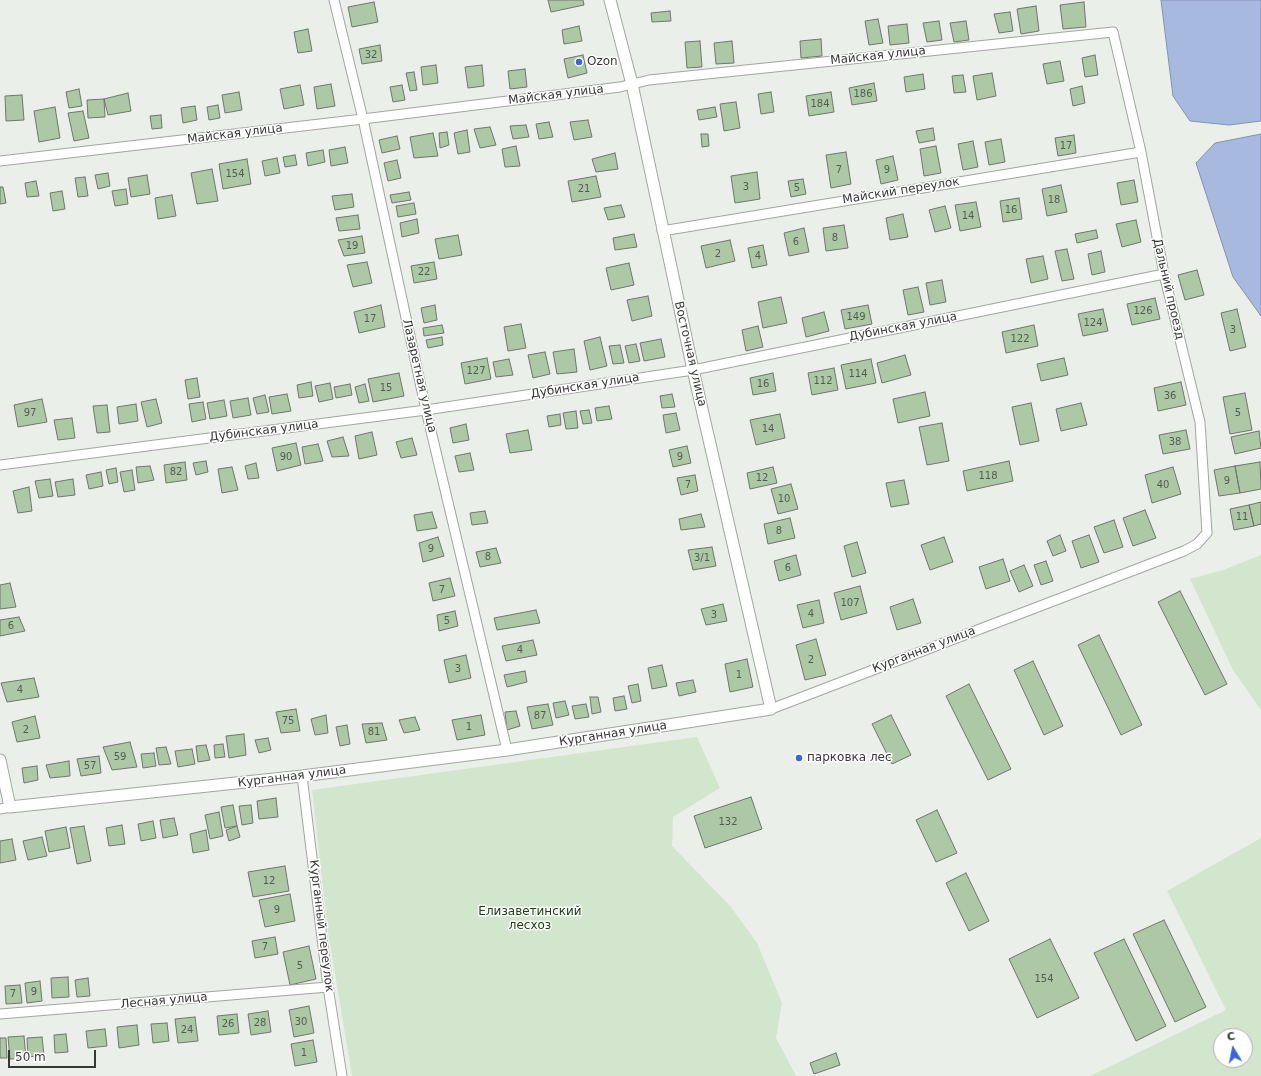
<!DOCTYPE html>
<html>
<head>
<meta charset="utf-8">
<style>
  body { margin:0 }
  #map { position:relative; width:1261px; height:1076px; overflow:hidden; background:#ebefea; font-family:"DejaVu Sans",sans-serif }
  canvas { display:block }
  .north { position:absolute; left:1213px; top:1028px; width:40px; height:40px; box-sizing:border-box; background:#fff; border:1px solid #afafaf; border-radius:50%; rotate:350deg; font-size:11px; font-weight:700; line-height:16px; text-align:center; color:#363836 }
  .north::after { content:''; display:block; margin:auto; width:14px; height:18px; background:#3b66d7; clip-path:polygon(50% 0,100% 100%,50% 72%,0 100%) }
  .scale { position:absolute; left:8px; top:1050px; width:88px; height:18px; box-sizing:border-box; border:2px solid #363836; border-top:0; padding-left:5px; font-size:12px; line-height:14px; white-space:nowrap; color:#363836; -webkit-text-stroke:3px #fff; paint-order:stroke }
</style>
</head>
<body>
<div id="map">
<canvas width="1261" height="1076"></canvas>
<div class="north">С</div>
<div class="scale">50 m</div>
</div>
<script>
const g = document.querySelector('canvas').getContext('2d');
g.lineJoin = 'round';
function fill(path, color) { g.fillStyle = color; g.fill(path, 'evenodd'); }
const poly = rows => new Path2D(rows.map(r => 'M' + r).join(''));
function trace(path, color, width, dash) { g.strokeStyle = color; g.lineWidth = width; g.lineCap = dash ? 'butt' : 'round'; g.setLineDash(dash || []); g.stroke(path); }
function drawText(font, color, halo, rows, align = 'center') {
  g.font = font + ' "DejaVu Sans",sans-serif'; g.lineWidth = 3; g.setLineDash([]); g.textBaseline = 'middle'; g.strokeStyle = halo; g.fillStyle = color; for (const [text, x, y, turn = 0] of rows) {
    g.save(); g.translate(x, y); g.rotate((+turn || 0) * Math.PI / 180); g.textAlign = isNaN(turn) ? turn : align; if (halo) g.strokeText(text, 0, 0); g.fillText(text, 0, 0); g.restore();
  }
}
fill(poly([
  [1261,555,1261,710,1233,670,1190,579,1223,570],
  [697,737,720,788,673,817,672,846,731,907,757,943,782,1003,776,1038,796,1076,352,1076,328,932,312,790],
  [1261,838,1261,1076,1090,1076,1226,1010,1167,891],
  [1221,1036,1245,1036,1245,1060,1221,1060]
]), '#d1e6cc');
const water = poly([
  [1161,0,1261,0,1261,121,1229,125,1190,121,1173,96,1161,0],
  [1261,134,1261,316,1233,277,1196,163,1215,143,1261,134]
]);
fill(water, '#a7b9de');
trace(water, '#8592ac', 1);
const building = poly([
  [548,0,583,0,584,5,551,12,548,0],
  [374,2,378,22,352,27,348,7,374,2],
  [1084,2,1086,27,1063,29,1060,5,1084,2],
  [1036,6,1039,31,1021,34,1017,9,1036,6],
  [670,11,671,21,652,22,651,13,670,11],
  [1010,12,1013,31,999,33,994,14,1010,12],
  [878,19,883,43,869,45,865,21,878,19],
  [939,21,942,40,927,42,923,23,939,21],
  [966,21,969,40,954,42,950,23,966,21],
  [907,24,909,43,890,45,888,26,907,24],
  [579,26,582,41,564,44,562,30,579,26],
  [308,29,312,51,298,53,294,32,308,29],
  [821,39,822,56,801,58,800,41,821,39],
  [700,41,702,67,687,68,685,42,700,41],
  [732,41,734,63,716,64,714,43,732,41],
  [380,45,382,61,362,64,359,49,380,45],
  [583,55,587,73,568,78,564,59,583,55],
  [1095,55,1098,75,1085,77,1082,58,1095,55],
  [1060,61,1064,81,1047,84,1043,64,1060,61],
  [436,65,438,83,423,85,421,67,436,65],
  [482,65,484,86,468,88,465,67,482,65],
  [525,69,527,87,510,89,508,71,525,69],
  [414,72,417,90,410,91,406,73,414,72],
  [992,73,996,96,977,100,973,76,992,73],
  [923,74,925,89,906,92,904,77,923,74],
  [963,75,966,92,954,93,952,76,963,75],
  [874,83,877,101,852,105,849,88,874,83],
  [331,84,335,106,317,109,314,87,331,84],
  [300,85,304,105,284,109,280,89,300,85],
  [402,85,405,100,393,102,390,87,402,85],
  [1082,86,1085,103,1073,106,1070,89,1082,86],
  [79,89,82,106,69,108,66,92,79,89],
  [239,92,242,110,225,113,222,95,239,92],
  [771,92,774,112,761,114,758,94,771,92],
  [831,92,834,112,809,116,806,96,831,92],
  [128,93,131,111,108,115,104,99,128,93],
  [22,95,24,120,6,121,5,96,22,95],
  [104,99,105,117,88,118,87,100,104,99],
  [736,102,740,128,724,131,720,104,736,102],
  [218,105,220,118,209,120,207,107,218,105],
  [195,106,197,120,183,123,181,108,195,106],
  [55,107,60,138,39,142,34,111,55,107],
  [715,107,717,117,699,120,697,110,715,107],
  [83,111,89,138,74,141,68,113,83,111],
  [161,115,162,128,152,129,150,116,161,115],
  [588,120,592,137,574,140,570,122,588,120],
  [549,122,553,137,539,139,536,124,549,122],
  [526,125,529,137,513,139,510,126,526,125],
  [490,127,496,145,480,148,474,129,490,127],
  [933,128,935,140,919,143,916,131,933,128],
  [467,130,470,152,458,154,454,133,467,130],
  [447,132,449,145,440,148,439,133,447,132],
  [433,133,438,156,414,158,410,137,433,133],
  [701,134,708,134,709,146,702,147,701,134],
  [1074,135,1076,153,1058,156,1055,138,1074,135],
  [397,136,400,149,382,153,379,140,397,136],
  [1001,139,1005,162,989,165,985,142,1001,139],
  [973,141,978,167,963,170,958,144,973,141],
  [516,146,520,166,505,167,502,149,516,146],
  [936,146,941,173,924,176,920,149,936,146],
  [345,147,348,163,331,166,329,150,345,147],
  [323,150,325,162,308,166,306,153,323,150],
  [846,152,851,184,831,188,826,155,846,152],
  [615,153,618,169,596,172,592,159,615,153],
  [295,155,297,165,285,167,283,157,295,155],
  [893,156,898,180,881,184,876,160,893,156],
  [277,158,280,173,265,176,262,161,277,158],
  [247,159,251,184,223,189,219,164,247,159],
  [397,160,401,178,388,181,384,163,397,160],
  [212,169,218,201,197,204,191,173,212,169],
  [757,172,760,199,735,203,731,176,757,172],
  [108,173,110,186,98,189,95,175,108,173],
  [147,175,150,194,131,197,128,178,147,175],
  [596,176,601,197,572,202,568,181,596,176],
  [85,177,88,196,78,197,75,178,85,177],
  [803,179,806,194,791,197,788,181,803,179],
  [1134,180,1138,202,1121,205,1117,183,1134,180],
  [36,181,39,196,27,197,25,183,36,181],
  [1061,185,1067,212,1047,216,1042,189,1061,185],
  [0,187,3,187,6,203,0,204,0,187],
  [126,189,128,204,115,206,112,191,126,189],
  [62,191,65,209,53,211,50,193,62,191],
  [409,192,411,200,392,203,390,195,409,192],
  [352,194,354,207,335,210,332,196,352,194],
  [172,195,176,216,158,219,155,198,172,195],
  [1019,198,1022,219,1003,222,1000,201,1019,198],
  [976,202,981,227,960,231,955,205,976,202],
  [414,203,416,214,398,217,396,206,414,203],
  [621,205,625,217,608,220,604,208,621,205],
  [945,206,951,228,935,232,929,210,945,206],
  [903,214,908,237,890,240,886,218,903,214],
  [358,215,360,229,339,231,336,218,358,215],
  [417,219,419,233,402,237,400,223,417,219],
  [1136,220,1141,242,1122,247,1116,224,1136,220],
  [844,225,848,248,826,251,823,228,844,225],
  [804,228,809,252,789,256,784,233,804,228],
  [1096,230,1098,238,1077,243,1075,234,1096,230],
  [634,234,637,247,615,250,613,238,634,234],
  [458,235,462,255,439,259,435,239,458,235],
  [362,236,365,253,344,256,338,240,362,236],
  [730,240,735,261,706,268,701,246,730,240],
  [763,245,767,265,752,268,748,248,763,245],
  [1067,249,1074,279,1062,281,1055,251,1067,249],
  [1101,251,1105,272,1092,275,1088,254,1101,251],
  [1043,256,1048,279,1031,283,1026,259,1043,256],
  [367,262,372,283,353,287,347,265,367,262],
  [434,262,437,279,414,283,411,266,434,262],
  [629,263,634,285,611,290,606,268,629,263],
  [1197,270,1204,295,1185,300,1178,275,1197,270],
  [942,280,946,302,930,305,926,283,942,280],
  [918,287,924,312,908,315,903,290,918,287],
  [648,296,652,316,632,321,627,300,648,296],
  [781,297,787,323,763,328,758,302,781,297],
  [1155,298,1160,319,1132,325,1127,304,1155,298],
  [381,305,385,327,359,333,354,312,381,305],
  [435,305,437,320,424,323,421,308,435,305],
  [868,305,872,324,845,329,841,310,868,305],
  [1103,309,1108,331,1083,336,1078,314,1103,309],
  [1237,309,1246,347,1230,351,1221,313,1237,309],
  [824,312,829,331,806,337,802,318,824,312],
  [521,324,526,348,508,351,504,327,521,324],
  [442,325,444,333,424,336,423,328,442,325],
  [1034,325,1038,346,1006,353,1002,332,1034,325],
  [758,326,763,347,746,351,742,330,758,326],
  [442,337,443,345,428,348,426,340,442,337],
  [600,337,607,366,590,370,584,341,600,337],
  [661,339,665,357,644,361,640,343,661,339],
  [636,344,640,361,629,363,625,346,636,344],
  [620,345,624,363,613,364,609,346,620,345],
  [574,349,577,372,557,374,553,352,574,349],
  [545,352,550,374,533,378,528,355,545,352],
  [905,355,911,375,882,383,877,363,905,355],
  [487,358,491,379,465,384,461,363,487,358],
  [1064,358,1068,375,1041,381,1037,364,1064,358],
  [509,359,513,375,496,377,493,362,509,359],
  [871,359,876,383,846,389,841,365,871,359],
  [834,368,838,390,812,395,808,373,834,368],
  [399,373,404,396,373,402,368,379,399,373],
  [773,373,776,391,753,395,750,378,773,373],
  [197,378,200,397,188,399,185,380,197,378],
  [311,382,313,396,299,398,297,385,311,382],
  [1181,382,1186,405,1158,411,1154,388,1181,382],
  [330,383,333,399,319,402,315,386,330,383],
  [350,384,352,395,336,398,334,387,350,384],
  [365,384,369,401,359,403,355,387,365,384],
  [925,392,930,416,898,423,893,399,925,392],
  [1245,393,1252,430,1230,434,1223,397,1245,393],
  [287,394,291,411,272,414,269,397,287,394],
  [672,394,675,407,662,408,660,396,672,394],
  [265,395,269,412,257,414,253,398,265,395],
  [248,398,251,415,233,418,230,401,248,398],
  [42,399,47,422,18,427,14,405,42,399],
  [156,399,162,423,147,427,141,402,156,399],
  [224,400,227,416,210,419,207,403,224,400],
  [203,402,206,419,192,422,189,404,203,402],
  [1031,403,1039,441,1020,445,1012,407,1031,403],
  [1081,403,1087,425,1061,431,1056,409,1081,403],
  [136,404,138,421,119,424,117,407,136,404],
  [107,405,110,432,97,433,93,406,107,405],
  [609,406,612,419,597,421,595,408,609,406],
  [589,410,592,423,583,424,580,411,589,410],
  [576,411,578,428,566,429,563,413,576,411],
  [676,413,680,430,666,433,663,415,676,413],
  [560,414,561,425,549,427,547,416,560,414],
  [780,414,785,438,756,445,750,420,780,414],
  [72,418,75,438,58,440,54,420,72,418],
  [942,423,949,461,927,465,919,427,942,423],
  [466,424,469,440,453,443,450,428,466,424],
  [528,430,532,450,510,453,506,434,528,430],
  [1186,430,1190,449,1163,454,1159,435,1186,430],
  [1259,431,1261,448,1235,454,1231,437,1259,431],
  [372,432,377,455,359,459,355,436,372,432],
  [343,437,349,456,332,457,327,441,343,437],
  [412,438,417,455,401,458,396,442,412,438],
  [296,443,301,465,277,471,272,448,296,443],
  [318,444,323,461,305,464,302,447,318,444],
  [687,446,691,463,673,467,669,450,687,446],
  [470,453,474,470,459,472,455,456,470,453],
  [206,461,208,472,196,475,193,463,206,461],
  [1009,461,1013,481,967,491,963,471,1009,461],
  [185,462,187,480,166,483,164,465,185,462],
  [1260,462,1261,489,1240,493,1235,466,1260,462],
  [256,463,259,478,248,479,245,466,256,463],
  [150,466,154,480,138,483,136,467,150,466],
  [1235,466,1240,493,1219,496,1214,470,1235,466],
  [232,467,238,490,222,493,218,469,232,467],
  [773,467,777,483,750,489,747,473,773,467],
  [1173,467,1181,494,1152,503,1145,475,1173,467],
  [116,468,118,482,109,484,106,470,116,468],
  [132,470,135,490,124,492,120,472,132,470],
  [101,472,103,486,89,489,86,475,101,472],
  [695,475,698,491,681,495,677,478,695,475],
  [50,479,53,496,39,498,35,481,50,479],
  [73,479,75,495,58,497,55,482,73,479],
  [904,480,909,504,891,507,886,483,904,480],
  [791,484,798,509,778,514,771,489,791,484],
  [29,487,32,511,18,513,13,491,29,487],
  [1261,502,1261,524,1254,526,1249,505,1261,502],
  [1249,505,1254,526,1234,530,1230,509,1249,505],
  [1145,510,1156,538,1133,546,1123,518,1145,510],
  [485,511,488,523,472,525,470,513,485,511],
  [432,512,437,528,417,531,414,515,432,512],
  [701,514,705,527,681,530,679,519,701,514],
  [790,518,795,538,768,544,764,524,790,518],
  [1114,520,1123,547,1104,553,1094,527,1114,520],
  [1060,535,1066,551,1053,556,1047,541,1060,535],
  [1089,535,1099,562,1081,568,1072,541,1089,535],
  [438,537,444,556,423,562,419,543,438,537],
  [944,537,953,562,930,570,921,545,944,537],
  [857,542,866,573,852,577,844,546,857,542],
  [712,547,716,566,693,570,688,550,712,547],
  [496,548,501,563,480,567,476,552,496,548],
  [796,555,801,575,779,581,774,561,796,555],
  [1003,559,1010,581,986,589,979,567,1003,559],
  [1046,561,1053,581,1041,585,1034,565,1046,561],
  [1024,565,1033,586,1019,592,1010,571,1024,565],
  [450,578,455,596,433,601,429,583,450,578],
  [10,583,16,607,0,609,0,585,10,583],
  [860,586,867,613,841,620,834,593,860,586],
  [1180,591,1227,684,1205,695,1158,602,1180,591],
  [913,599,921,623,897,630,890,607,913,599],
  [819,600,824,623,803,628,797,605,819,600],
  [723,604,727,621,706,625,701,609,723,604],
  [536,610,540,623,497,630,494,618,536,610],
  [455,611,458,626,439,631,437,615,455,611],
  [19,617,25,631,0,636,0,620,19,617],
  [1099,635,1142,725,1121,735,1078,645,1099,635],
  [816,639,826,675,805,680,796,645,816,639],
  [533,640,537,655,506,661,502,646,533,640],
  [466,655,471,678,449,683,444,660,466,655],
  [747,659,753,687,730,692,725,664,747,659],
  [1033,661,1063,726,1044,735,1014,670,1033,661],
  [662,665,667,686,652,689,648,668,662,665],
  [525,671,527,682,507,687,504,675,525,671],
  [34,678,39,697,7,702,1,683,34,678],
  [693,680,696,692,679,696,676,683,693,680],
  [638,684,641,701,632,703,628,686,638,684],
  [969,684,1011,769,988,780,946,696,969,684],
  [624,696,627,709,615,711,613,698,624,696],
  [590,697,598,697,601,712,592,714,590,697],
  [565,701,569,715,556,718,553,703,565,701],
  [548,704,553,725,532,729,527,707,548,704],
  [586,704,589,717,575,719,572,706,586,704],
  [296,709,300,731,281,733,276,712,296,709],
  [516,711,520,726,507,730,505,712,516,711],
  [326,715,328,733,315,735,311,719,326,715],
  [481,715,485,735,457,740,452,720,481,715],
  [891,715,911,755,892,764,872,724,891,715],
  [35,716,40,738,17,742,12,722,35,716],
  [415,717,420,730,404,733,399,720,415,717],
  [382,723,387,740,366,743,362,724,382,723],
  [347,725,350,744,340,746,336,727,347,725],
  [244,734,246,755,229,758,226,736,244,734],
  [268,738,271,750,259,753,255,740,268,738],
  [130,742,137,767,112,770,103,747,130,742],
  [223,744,225,757,215,758,214,745,223,744],
  [206,745,210,760,198,762,196,746,206,745],
  [166,747,171,764,159,765,156,748,166,747],
  [192,749,195,764,178,767,175,751,192,749],
  [154,753,156,766,143,768,141,754,154,753],
  [99,756,101,773,81,776,77,759,99,756],
  [69,761,70,776,50,778,46,765,69,761],
  [37,766,38,780,24,783,22,768,37,766],
  [751,797,762,829,705,848,694,816,751,797],
  [276,798,278,817,259,819,257,801,276,798],
  [233,805,237,826,225,828,221,807,233,805],
  [251,805,253,823,242,825,239,806,251,805],
  [937,810,957,853,936,862,916,820,937,810],
  [219,812,223,836,210,839,205,815,219,812],
  [174,818,178,835,163,838,160,820,174,818],
  [153,821,156,838,141,841,138,824,153,821],
  [122,825,125,844,109,846,106,828,122,825],
  [84,826,91,861,77,864,70,828,84,826],
  [237,826,240,837,229,841,226,830,237,826],
  [66,827,70,848,49,852,45,831,66,827],
  [206,830,209,850,193,853,190,834,206,830],
  [42,837,47,856,28,860,23,841,42,837],
  [12,839,16,860,0,863,0,841,12,839],
  [285,866,289,891,253,897,248,872,285,866],
  [966,873,989,921,969,931,946,883,966,873],
  [290,894,295,921,265,927,259,900,290,894],
  [1164,920,1206,1007,1175,1022,1133,934,1164,920],
  [275,937,278,954,255,958,252,941,275,937],
  [1050,939,1079,998,1037,1018,1009,959,1050,939],
  [1124,939,1166,1026,1136,1041,1094,953,1124,939],
  [309,946,316,979,290,985,283,952,309,946],
  [68,977,69,997,52,998,51,978,68,977],
  [88,978,90,996,77,997,75,980,88,978],
  [40,981,42,1001,27,1003,25,983,40,981],
  [20,985,22,1003,6,1004,5,986,20,985],
  [309,1006,314,1033,294,1037,289,1010,309,1006],
  [268,1011,271,1032,251,1035,248,1014,268,1011],
  [237,1014,239,1033,219,1035,217,1016,237,1014],
  [195,1017,198,1041,178,1043,175,1019,195,1017],
  [167,1023,169,1041,153,1043,151,1024,167,1023],
  [137,1025,139,1045,119,1048,117,1027,137,1025],
  [105,1029,107,1046,88,1048,86,1031,105,1029],
  [66,1034,68,1052,55,1053,54,1035,66,1034],
  [24,1036,26,1058,10,1059,8,1037,24,1036],
  [42,1037,44,1055,28,1057,27,1038,42,1037],
  [0,1038,6,1038,7,1058,0,1058,0,1038],
  [313,1040,317,1062,295,1066,291,1044,313,1040],
  [836,1053,840,1065,814,1074,810,1063,836,1053]
]);
fill(building, '#acc8a5');
trace(building, '#70756f', 1);
const minor = poly([
  [334,0,363,119,426,410,507,750],
  [0,161,363,119,620,87,649,80,1113,32,1141,152,1164,274,1200,422,1207,533,1197,544,1184,551,771,709],
  [662,231,1141,152],
  [0,465,426,410,693,370,1164,274],
  [302,776,328,987,342,1076],
  [0,809,10,807],
  [0,1014,328,987]
]);
const tertiary = poly([
  [0,760,10,807,302,776,507,750,771,709,693,370,632,84,610,0]
]);
trace(minor, '#a1a6a0', 11);
trace(tertiary, '#a1a6a0', 13);
trace(minor, '#fff', 9);
trace(tertiary, '#fff', 11);
for (const [x, y, r, color] of [
  [579,62,4,"#3b66d7"],
  [799,758,4,"#3b66d7"]
]) { const dot = new Path2D(); dot.arc(x, y, r, 0, 2 * Math.PI); g.fillStyle = color; g.fill(dot); trace(dot, '#fff', 1.5); }
drawText('10px', '#545c52', null, [
  ["32",371,55],
  ["186",863,94],
  ["184",820,104],
  ["17",1066,146],
  ["7",839,170],
  ["9",887,170],
  ["154",235,174],
  ["3",746,187],
  ["5",797,188],
  ["21",584,189],
  ["18",1054,200],
  ["16",1011,210],
  ["14",968,216],
  ["8",835,238],
  ["6",796,242],
  ["19",352,246],
  ["2",718,254],
  ["4",758,256],
  ["22",424,272],
  ["126",1143,311],
  ["149",856,317],
  ["17",370,319],
  ["124",1093,323],
  ["3",1233,330],
  ["122",1020,339],
  ["127",476,371],
  ["114",858,374],
  ["112",823,381],
  ["16",763,384],
  ["15",386,388],
  ["36",1170,396],
  ["97",30,413],
  ["5",1238,413],
  ["14",768,429],
  ["38",1175,442],
  ["90",286,457],
  ["9",680,457],
  ["82",176,472],
  ["118",988,476],
  ["12",762,478],
  ["9",1227,481],
  ["7",688,485],
  ["40",1163,485],
  ["10",784,499],
  ["11",1242,517],
  ["8",779,531],
  ["9",431,549],
  ["8",488,557],
  ["3/1",702,558],
  ["6",788,568],
  ["7",442,590],
  ["107",850,603],
  ["4",811,614],
  ["3",714,615],
  ["5",447,621],
  ["6",11,626],
  ["4",520,650],
  ["2",811,660],
  ["3",458,669],
  ["1",739,675],
  ["4",20,690],
  ["87",540,716],
  ["75",288,721],
  ["1",469,727],
  ["2",26,730],
  ["81",374,732],
  ["59",120,757],
  ["57",90,766],
  ["132",728,822],
  ["12",269,881],
  ["9",277,910],
  ["7",265,947],
  ["5",300,966],
  ["154",1044,979],
  ["9",34,992],
  ["7",13,994],
  ["30",301,1022],
  ["28",260,1023],
  ["26",228,1024],
  ["24",187,1030],
  ["1",304,1053]
]);
drawText('12px', '#363836', '#fff', [
  ["Майская улица",878,56,-6],
  ["Майская улица",556,95,-7],
  ["Майская улица",235,134,-7],
  ["Майский переулок",901,191,-9],
  ["Дальний проезд",1168,289,77],
  ["Дубинская улица",903,327,-11],
  ["Восточная улица",690,354,77],
  ["Лазаретная улица",419,376,77],
  ["Дубинская улица",585,386,-9],
  ["Дубинская улица",264,431,-7],
  ["Курганная улица",924,650,-21],
  ["Курганная улица",613,734,-9],
  ["Курганная улица",292,777,-7],
  ["Курганный переулок",321,926,83],
  ["Лесная улица",164,1001,-5]
]);
drawText('12px', '#363836', '#fff', [
  ["Ozon",587,62],
  ["парковка лес",807,758]
], 'left');
drawText('12px', '#1a4110', '#fff', [
  ["Елизаветинский",530,912],
  ["лесхоз",530,926]
]);
</script>
</body>
</html>
